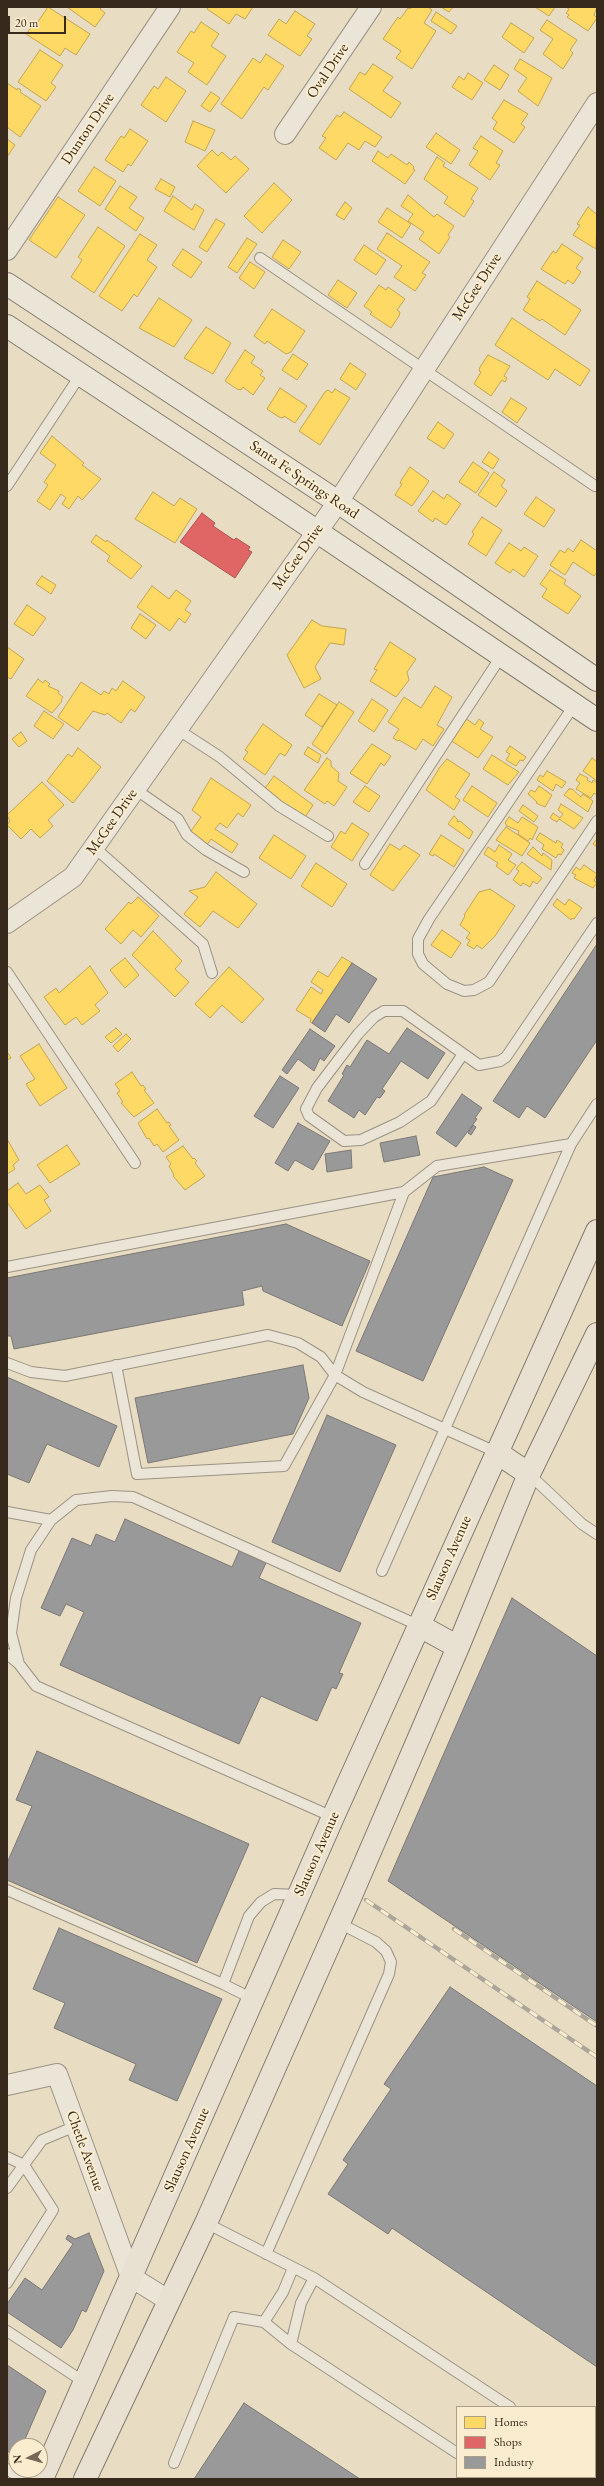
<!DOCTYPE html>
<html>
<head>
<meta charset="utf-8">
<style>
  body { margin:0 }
  #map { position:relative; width:604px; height:2486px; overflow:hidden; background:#e8dcc3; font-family:"EB Garamond",serif }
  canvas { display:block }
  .frame { position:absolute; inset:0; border:8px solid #38291d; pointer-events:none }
  .legend { position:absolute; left:456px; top:2406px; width:140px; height:72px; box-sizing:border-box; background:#faecce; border:1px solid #ac9e87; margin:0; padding:5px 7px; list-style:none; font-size:12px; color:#38291d }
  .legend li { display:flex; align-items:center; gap:8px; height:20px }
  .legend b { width:20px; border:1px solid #ac9e87 }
  .north { position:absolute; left:8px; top:2438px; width:40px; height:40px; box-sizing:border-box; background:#faecce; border:1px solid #ac9e87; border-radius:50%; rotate:264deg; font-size:11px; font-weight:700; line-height:16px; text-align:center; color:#38291d }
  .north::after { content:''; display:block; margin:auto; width:14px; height:18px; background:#766857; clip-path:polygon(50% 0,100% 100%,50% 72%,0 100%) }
  .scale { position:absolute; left:8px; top:16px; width:58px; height:18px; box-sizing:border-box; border:2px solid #38291d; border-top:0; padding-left:5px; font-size:12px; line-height:14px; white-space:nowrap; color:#38291d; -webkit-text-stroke:3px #faecce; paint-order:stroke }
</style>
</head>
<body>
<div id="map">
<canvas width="604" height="2486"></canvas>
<div class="frame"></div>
<ul class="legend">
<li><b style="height:11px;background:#ffd966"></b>Homes</li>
<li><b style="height:11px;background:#e06666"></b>Shops</li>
<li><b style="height:11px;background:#999"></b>Industry</li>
</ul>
<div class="north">N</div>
<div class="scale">20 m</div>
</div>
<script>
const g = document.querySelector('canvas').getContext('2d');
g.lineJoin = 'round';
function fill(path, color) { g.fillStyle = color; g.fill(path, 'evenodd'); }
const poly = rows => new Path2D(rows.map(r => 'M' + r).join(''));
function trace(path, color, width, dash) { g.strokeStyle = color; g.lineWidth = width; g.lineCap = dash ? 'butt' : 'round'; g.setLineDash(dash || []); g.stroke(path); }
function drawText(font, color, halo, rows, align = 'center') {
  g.font = font + ' "EB Garamond",serif'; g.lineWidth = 4; g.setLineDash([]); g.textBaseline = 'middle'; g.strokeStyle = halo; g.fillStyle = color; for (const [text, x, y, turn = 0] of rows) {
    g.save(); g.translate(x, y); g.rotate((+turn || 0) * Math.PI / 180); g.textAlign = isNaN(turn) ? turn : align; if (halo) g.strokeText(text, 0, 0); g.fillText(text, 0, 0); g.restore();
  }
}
const homes = poly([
  [48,7,90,34,76,55,65,48,60,56,26,34,33,25,35,26,48,7],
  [67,7,102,7,100,9,105,13,95,27,67,7],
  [208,7,253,7,245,19,236,14,229,24,207,9,208,7],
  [412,7,428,7,432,10,424,23,436,31,412,69,396,58,401,51,383,39,398,17,400,19,408,8,410,9,412,7],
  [441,7,453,7,449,12,441,7],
  [535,7,555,7,549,16,535,7],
  [566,7,597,7,594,15,597,18,588,31,567,17,569,15,566,13,569,9,566,7],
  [295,11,315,24,307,36,312,39,300,56,268,35,279,19,286,24,295,11],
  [436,12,457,26,451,34,431,21,436,12],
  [547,20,577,40,570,50,573,53,563,69,543,54,553,39,540,30,547,20],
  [201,22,219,34,211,46,226,56,207,85,188,72,194,63,177,52,191,31,194,33,201,22],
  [511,23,534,38,524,53,502,37,511,23],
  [40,50,63,65,51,83,56,87,46,101,18,82,40,50],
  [266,54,284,66,268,90,264,87,242,119,221,104,253,58,260,63,266,54],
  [520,59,552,78,538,106,518,91,527,78,514,69,520,59],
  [373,64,393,77,383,91,401,103,391,118,349,89,360,72,365,75,373,64],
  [494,65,509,75,500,90,484,80,494,65],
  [468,73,483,83,472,100,452,87,459,76,464,80,468,73],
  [166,77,186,91,166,122,141,105,154,86,158,89,166,77],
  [7,83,17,90,18,88,21,90,20,92,41,106,20,137,7,127,7,83],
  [211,92,220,98,210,112,201,106,211,92],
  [504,100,528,114,521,124,525,127,514,143,493,129,497,122,492,118,504,100],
  [344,112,382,137,375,147,365,141,359,150,348,143,336,160,319,148,326,138,322,136,337,115,340,117,344,112],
  [193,121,215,130,205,151,185,142,193,121],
  [130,129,148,141,131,166,128,164,123,172,105,160,121,136,124,138,130,129],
  [436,133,460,150,451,164,426,147,436,133],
  [481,136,503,151,496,163,500,165,490,180,469,165,478,151,473,148,481,136],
  [7,139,15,145,7,157,7,139],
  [212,150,218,156,222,152,231,160,235,156,249,169,226,193,197,166,212,150],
  [378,151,388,158,391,154,407,165,409,162,414,167,413,169,415,170,405,184,372,161,378,151],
  [437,157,445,163,443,166,478,188,471,199,474,201,464,217,444,203,448,197,424,179,437,157],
  [94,167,116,181,100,206,78,191,94,167],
  [161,179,175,187,170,197,155,189,161,179],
  [274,183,292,200,262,233,244,216,274,183],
  [120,186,137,197,129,208,144,218,136,231,105,209,120,186],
  [408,195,434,217,437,214,454,226,448,235,450,237,439,254,419,239,424,232,408,221,413,214,401,206,408,195],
  [173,196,192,210,195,204,204,210,194,230,164,211,173,196],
  [58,197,85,215,56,258,29,240,58,197],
  [345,202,352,208,344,220,336,215,345,202],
  [588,207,597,215,596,249,573,235,580,225,577,224,588,207],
  [387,208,411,224,402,238,378,222,387,208],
  [216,219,225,224,207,252,199,247,216,219],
  [98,227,125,246,94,293,71,277,82,260,78,257,98,227],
  [387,233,430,262,422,273,426,275,415,291,394,277,402,266,377,249,387,233],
  [140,234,157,245,147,260,157,267,137,297,134,294,122,311,99,296,140,234],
  [247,238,257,244,237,273,228,267,247,238],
  [283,240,301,252,289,269,272,257,283,240],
  [562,244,583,258,576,268,581,272,573,284,568,280,565,284,541,269,553,251,556,253,562,244],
  [364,245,386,260,376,275,354,260,364,245],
  [183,249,202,262,191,278,172,265,183,249],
  [250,262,265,272,254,289,239,278,250,262],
  [338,280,357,293,347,308,328,295,338,280],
  [537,281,581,310,565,335,542,319,540,321,523,310,530,299,527,297,537,281],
  [379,285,386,290,388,287,405,299,397,310,400,312,399,316,391,328,370,314,372,312,364,306,379,285],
  [159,298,192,320,174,347,139,328,159,298],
  [272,309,305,331,291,352,286,354,267,341,265,344,254,336,272,309],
  [512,318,590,370,580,386,555,369,548,380,495,345,512,318],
  [206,327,231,343,213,374,184,358,206,327],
  [245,350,255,357,251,363,263,371,260,375,265,378,253,395,243,387,241,390,237,389,225,381,245,350],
  [293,354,308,364,297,380,282,370,293,354],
  [488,355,510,366,504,376,507,378,505,382,502,380,491,396,474,384,481,372,479,371,480,367,488,355],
  [350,363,366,374,356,390,340,379,350,363],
  [280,388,307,406,295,423,284,416,283,418,279,417,267,409,280,388],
  [335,389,350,398,320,445,299,431,325,392,328,390,332,393,335,389],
  [511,398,527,408,517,423,502,412,511,398],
  [438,422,454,434,444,449,427,438,438,422],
  [52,436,84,463,82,465,101,479,82,500,78,496,69,509,62,504,66,498,61,494,50,510,37,501,48,485,44,482,56,465,40,453,52,436],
  [489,452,499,459,493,469,482,462,489,452],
  [473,462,489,473,476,493,459,482,473,462],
  [410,467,429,481,412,506,395,495,402,484,400,483,402,479,410,467],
  [494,472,505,480,501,486,507,491,496,507,478,495,494,472],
  [433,491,444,499,447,494,461,504,446,525,435,518,433,522,418,511,433,491],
  [153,492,174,506,180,498,197,509,175,543,135,519,153,492],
  [536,497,555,510,544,527,524,514,536,497],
  [482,517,502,530,486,556,468,544,474,534,472,532,482,517],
  [96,535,106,542,107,540,142,566,131,579,107,561,110,556,91,542,96,535],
  [581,540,597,551,597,572,594,576,573,562,565,575,550,565,560,550,565,553,568,548,573,552,581,540],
  [509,543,521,551,524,547,538,556,524,577,513,569,510,573,495,563,509,543],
  [550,570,566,580,564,584,581,596,568,614,542,597,547,589,540,584,550,570],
  [42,576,56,585,51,594,36,584,42,576],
  [152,586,169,599,176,590,191,601,185,610,191,614,185,623,179,618,170,631,137,607,152,586],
  [27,605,46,618,33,636,14,624,27,605],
  [140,614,156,625,146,639,131,628,140,614],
  [312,620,322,626,346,629,344,645,330,643,315,667,321,679,304,688,287,655,312,620],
  [390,642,416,659,407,672,409,680,396,697,370,681,377,670,374,669,390,642],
  [7,647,24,659,11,679,7,677,7,647],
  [38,679,43,683,45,680,50,684,48,686,59,691,58,693,63,697,61,700,62,701,52,713,26,696,38,679],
  [123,681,145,697,135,712,131,709,121,723,107,713,105,715,93,711,78,731,58,717,81,682,101,695,104,691,109,694,112,688,116,691,123,681],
  [435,686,452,697,437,725,444,729,433,746,423,739,416,750,399,740,398,741,393,738,399,729,388,722,404,697,421,708,435,686],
  [319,694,337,705,322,727,305,715,319,694],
  [372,699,388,710,374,732,358,721,372,699],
  [339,702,354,712,326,754,312,744,339,702],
  [44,711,64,724,53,739,34,726,44,711],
  [465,718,475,725,479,719,484,723,480,729,493,737,478,758,450,740,465,718],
  [263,724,292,745,285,756,280,753,265,775,243,759,248,752,245,750,263,724],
  [21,732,27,741,19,747,12,739,21,732],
  [372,744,391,756,384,766,381,763,367,784,350,773,372,744],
  [510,746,526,757,523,761,520,760,516,766,506,760,510,754,506,752,510,746],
  [308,747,321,755,318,763,304,754,308,747],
  [78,748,101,767,73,803,47,781,68,754,72,757,78,748],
  [492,755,519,772,508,785,483,769,492,755],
  [327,758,331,761,331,766,339,773,338,781,347,787,334,806,327,801,325,804,304,790,327,758],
  [592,758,597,762,597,781,583,771,592,758],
  [447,759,470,774,455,797,460,800,454,810,426,790,440,767,447,759],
  [547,771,566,782,562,788,556,784,553,791,537,780,540,775,543,777,547,771],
  [580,774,588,778,587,780,592,783,593,780,597,783,597,795,594,793,591,798,576,789,580,783,576,780,580,774],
  [274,776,313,805,304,819,263,791,274,776],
  [211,778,251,805,243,817,238,813,227,828,220,823,215,829,238,844,232,853,211,839,206,846,189,834,201,817,192,810,211,778],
  [42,782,64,805,48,820,53,826,40,838,31,829,21,839,7,825,10,821,7,815,42,782],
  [365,786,380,796,369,812,353,802,365,786],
  [472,786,497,803,488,817,463,800,472,786],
  [539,786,552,795,545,807,536,803,537,802,528,794,531,790,535,792,539,786],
  [569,789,572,789,581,797,583,794,593,801,588,812,564,795,569,789],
  [561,804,583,818,574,829,559,819,557,822,550,818,553,813,560,818,563,814,558,810,561,804],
  [523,805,538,816,534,822,519,811,523,805],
  [454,816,458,820,457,822,460,821,473,832,469,839,448,824,454,816],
  [509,817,518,823,522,817,538,827,532,840,530,838,528,841,518,834,519,831,507,826,505,823,509,817],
  [352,823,369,834,352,861,331,847,341,831,345,834,352,823],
  [506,827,530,843,522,856,496,840,506,827],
  [540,833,556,843,557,840,563,844,561,847,564,850,561,855,558,854,556,858,542,849,544,845,536,839,540,833],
  [274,835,306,856,291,879,259,858,274,835],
  [441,835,464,850,454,867,434,854,433,856,429,854,441,835],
  [597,839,597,847,593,844,597,839],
  [390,844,400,850,404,845,420,855,393,891,370,875,390,844],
  [499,845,512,854,508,860,516,865,508,875,496,866,498,863,484,854,488,847,495,852,499,845],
  [533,847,542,856,543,853,552,860,551,870,527,854,533,847],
  [522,862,542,878,537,884,533,881,530,887,523,883,521,886,513,880,519,871,516,869,522,862],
  [316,863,347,884,332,907,301,886,316,863],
  [584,865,597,874,594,881,597,883,593,888,574,878,576,875,572,873,576,867,580,870,584,865],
  [216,872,257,904,238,928,213,911,200,927,184,914,198,897,189,891,205,887,216,872],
  [490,889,515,906,495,936,482,949,477,945,474,949,467,945,470,940,466,938,470,933,460,925,465,916,464,915,479,892,490,889],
  [138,897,159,916,141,937,133,930,121,944,105,929,129,902,131,904,138,897],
  [557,899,565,905,569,899,582,908,574,919,572,918,571,920,553,905,557,899],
  [442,930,461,943,451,958,431,945,442,930],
  [153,931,182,961,175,969,189,982,175,997,132,955,153,931],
  [342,957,352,963,312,1023,310,1022,311,1019,296,1010,311,987,321,994,323,990,311,982,318,971,328,977,342,957],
  [125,958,139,975,125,988,110,970,125,958],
  [90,966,108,993,95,1005,100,1011,82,1025,76,1017,65,1025,44,997,56,988,59,993,90,966],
  [229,967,264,999,242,1023,222,1005,210,1018,195,1004,229,967],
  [116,1028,122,1034,111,1043,105,1037,116,1028],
  [126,1034,131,1039,118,1052,113,1046,126,1034],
  [39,1044,67,1088,40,1106,26,1084,35,1079,20,1056,39,1044],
  [7,1052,11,1058,7,1060,7,1052],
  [132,1072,141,1086,143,1085,146,1089,144,1090,154,1103,134,1117,121,1103,123,1102,117,1093,120,1091,115,1084,132,1072],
  [157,1109,167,1123,169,1122,171,1125,169,1126,179,1140,163,1152,157,1144,154,1146,149,1138,147,1139,138,1123,157,1109],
  [7,1139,19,1160,13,1165,15,1169,7,1174,7,1139],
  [67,1145,80,1164,50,1183,37,1165,67,1145],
  [183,1146,193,1159,194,1158,197,1161,195,1163,205,1176,185,1190,173,1176,174,1175,169,1166,171,1164,166,1157,183,1146],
  [18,1183,26,1194,40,1185,49,1197,44,1200,51,1211,26,1229,7,1202,7,1191,18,1183]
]);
fill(homes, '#ffd966');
trace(homes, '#c3a450', 1);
const shops = poly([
  [202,513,215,523,213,526,234,540,236,538,250,547,248,550,252,552,235,578,180,542,202,513]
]);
fill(shops, '#e06666');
trace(shops, '#ae5450', 1);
const industry = poly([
  [597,944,597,1040,545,1118,527,1106,519,1118,493,1101,597,944],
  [352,963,377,979,349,1023,336,1014,325,1032,312,1023,352,963],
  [407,1028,445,1053,428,1079,401,1061,382,1089,385,1091,380,1098,377,1097,365,1115,359,1110,354,1118,328,1101,344,1075,342,1074,347,1065,350,1067,367,1040,389,1054,407,1028],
  [310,1029,335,1046,324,1061,320,1058,314,1071,298,1059,287,1074,282,1070,310,1029],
  [280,1076,299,1088,273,1128,254,1116,280,1076],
  [462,1094,482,1108,475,1118,477,1119,456,1147,436,1133,462,1094],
  [298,1123,330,1141,313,1170,295,1160,288,1171,275,1163,298,1123],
  [473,1125,476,1127,471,1135,468,1133,473,1125],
  [416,1136,420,1155,384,1162,380,1143,416,1136],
  [351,1150,352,1168,327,1172,325,1154,351,1150],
  [484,1167,513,1180,423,1381,356,1351,433,1177,484,1167],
  [286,1224,370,1261,342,1326,263,1291,262,1286,242,1291,244,1305,14,1349,11,1336,7,1336,7,1278,286,1224],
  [303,1365,309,1398,293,1434,148,1463,135,1398,303,1365],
  [7,1377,117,1426,99,1467,47,1444,29,1483,7,1474,7,1377],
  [327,1415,396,1445,340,1572,272,1542,327,1415],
  [125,1519,232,1567,239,1551,266,1563,259,1578,361,1623,339,1673,343,1674,336,1689,332,1687,317,1721,261,1696,239,1744,60,1665,84,1612,66,1604,60,1616,41,1608,72,1538,91,1546,96,1534,115,1542,125,1519],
  [512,1598,597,1656,597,2022,388,1881,512,1598],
  [37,1751,249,1844,197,1963,7,1880,7,1863,32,1806,16,1800,37,1751],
  [59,1928,222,1999,177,2101,129,2080,136,2064,54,2028,65,2003,33,1989,59,1928],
  [450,1987,597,2086,597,2367,392,2228,388,2234,328,2194,348,2164,343,2160,391,2089,384,2084,450,1987],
  [89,2233,104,2271,86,2312,82,2310,73,2330,61,2348,7,2312,7,2304,25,2278,42,2290,73,2244,66,2239,68,2235,75,2239,89,2233],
  [7,2365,46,2391,22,2446,16,2446,16,2457,7,2451,7,2365],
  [244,2403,360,2479,194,2479,244,2403]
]);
fill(industry, '#999');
trace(industry, '#7c7774', 1);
const lane = poly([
  [260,258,595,486],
  [7,486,81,374],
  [575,704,429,919,418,939,418,954,423,964,447,984,464,991,474,990,489,982,597,821],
  [177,729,220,757,279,806,328,836],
  [135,789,178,819,187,835,206,850,244,872],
  [94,847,203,944,212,973],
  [365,864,502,655],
  [7,972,135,1163],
  [463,1054,431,1101,400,1122,361,1140,344,1141,309,1116,306,1109,317,1088,358,1034,374,1017,384,1011,403,1011,479,1065,500,1061,506,1057,597,923],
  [7,1267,404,1192],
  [7,1363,31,1372,65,1376,268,1335,298,1343,321,1357,335,1375,363,1392,496,1452],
  [116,1365,137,1474,284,1466,335,1375,404,1192,437,1166,571,1144],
  [529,1474,582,1524,597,1534],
  [7,1512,51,1520],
  [382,1571,571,1144,597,1104],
  [7,1654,19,1664],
  [333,1817,36,1686,19,1664,11,1633,16,1598,31,1550,51,1520,76,1500,112,1496,133,1497,420,1626],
  [7,1890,223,1984],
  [253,1999,223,1984,249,1916,261,1902,274,1894,299,1895],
  [7,2157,24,2165,53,2210,7,2283],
  [7,2188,42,2140,76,2126],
  [206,2223,314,2278,510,2407],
  [266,2254,389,1974,391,1962,386,1951,376,1942,339,1923],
  [264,2322,283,2292,293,2268],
  [7,2331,84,2382],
  [291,2344,301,2303,314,2278],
  [174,2463,234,2317,264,2322,291,2344,457,2453],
  [595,2463,597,2464],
  [7,2469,21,2479],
  [494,2477,497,2479]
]);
const street = poly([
  [285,134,371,7],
  [7,250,170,7],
  [7,923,73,877,338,502,597,103],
  [7,2085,57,2074,131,2277,168,2300]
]);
const secondary = poly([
  [7,284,338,502,597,680],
  [7,326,242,481,597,720]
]);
const primary = poly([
  [496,1452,529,1474],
  [420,1626,458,1647],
  [42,2479,333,1817,597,1231],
  [85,2479,206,2223,353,1891,458,1647,529,1474,597,1334]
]);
trace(lane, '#9b9283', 12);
trace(street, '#9b9283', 22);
trace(secondary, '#827a6d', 24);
trace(primary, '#827a6d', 24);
trace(lane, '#ebe5d8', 10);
trace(street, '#ebe5d8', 20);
trace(secondary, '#ebe5d8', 22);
trace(primary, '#e8e1d2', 22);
const rail = poly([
  [366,1900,597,2057],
  [454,1929,597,2026]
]);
trace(rail, '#aba59a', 4.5);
trace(rail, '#faecce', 3, [9]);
drawText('15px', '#38291d', '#faecce', [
  ["Oval Drive",328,71,-56],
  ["Dunton Drive",88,129,-56],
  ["McGee Drive",477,287,-57],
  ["Santa Fe Springs Road",304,480,34],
  ["McGee Drive",298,557,-55],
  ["McGee Drive",112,822,-55],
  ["Slauson Avenue",449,1558,-66],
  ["Slauson Avenue",317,1854,-66],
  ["Slauson Avenue",187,2150,-66],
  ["Chetle Avenue",85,2151,70]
]);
</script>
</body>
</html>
